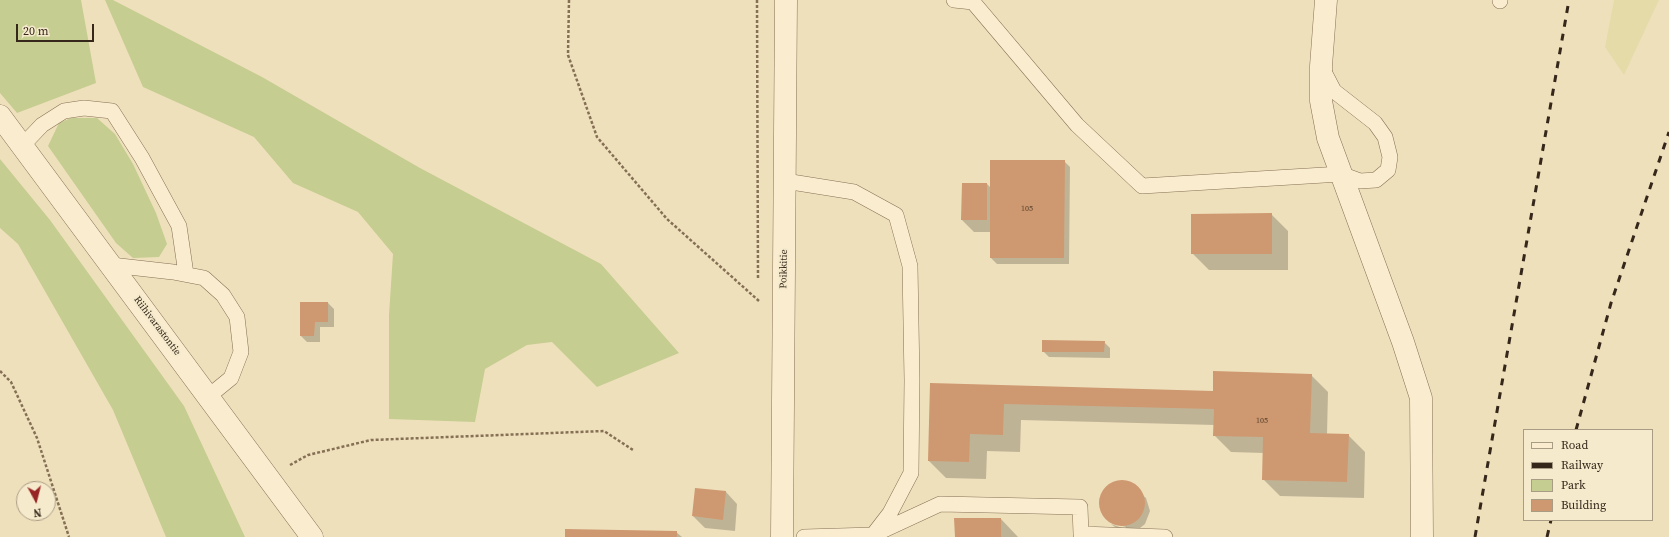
<!DOCTYPE html>
<html>
<head>
<meta charset="utf-8">
<style>
  body { margin:0 }
  #map { position:relative; width:1669px; height:537px; overflow:hidden; background:#efe0bc; font-family:"Source Serif 4",serif }
  canvas { display:block }
  .legend { position:absolute; left:1523px; top:429px; width:130px; height:92px; box-sizing:border-box; background:#f6eacc; border:1px solid #a99c85; margin:0; padding:5px 7px; list-style:none; font-size:12px; color:#35281b }
  .legend li { display:flex; align-items:center; gap:8px; height:20px }
  .legend b { width:20px; border:1px solid #a99c85 }
  .north { position:absolute; left:16px; top:481px; width:40px; height:40px; box-sizing:border-box; background:#f6eacc; border:1px solid #a99c85; border-radius:50%; rotate:173deg; font-size:11px; font-weight:700; line-height:16px; text-align:center; color:#35281b }
  .north::after { content:''; display:block; margin:auto; width:14px; height:18px; background:#972424; clip-path:polygon(50% 0,100% 100%,50% 72%,0 100%) }
  .scale { position:absolute; left:16px; top:24px; width:78px; height:18px; box-sizing:border-box; border:2px solid #35281b; border-top:0; padding-left:5px; font-size:12px; line-height:14px; white-space:nowrap; color:#35281b; -webkit-text-stroke:3px #f6eacc; paint-order:stroke }
</style>
</head>
<body>
<div id="map">
<canvas width="1669" height="537"></canvas>
<ul class="legend">
<li><b style="height:5px;background:#faedcf"></b>Road</li>
<li><b style="height:5px;background:#35281b"></b>Railway</li>
<li><b style="height:11px;background:#c5cd90"></b>Park</li>
<li><b style="height:11px;background:#ce9870"></b>Building</li>
</ul>
<div class="north">N</div>
<div class="scale">20 m</div>
</div>
<script>
const g = document.querySelector('canvas').getContext('2d');
g.lineJoin = 'round';
function fill(path, color) { g.fillStyle = color; g.fill(path, 'evenodd'); }
const poly = rows => new Path2D(rows.map(r => 'M' + r).join(''));
function trace(path, color, width, dash) { g.strokeStyle = color; g.lineWidth = width; g.lineCap = dash ? 'butt' : 'round'; g.setLineDash(dash || []); g.stroke(path); }
function drawText(font, color, halo, rows, align = 'center') {
  g.font = font + ' "Source Serif 4",serif'; g.lineWidth = 4; g.setLineDash([]); g.textBaseline = 'middle'; g.strokeStyle = halo; g.fillStyle = color; for (const [text, x, y, turn = 0] of rows) {
    g.save(); g.translate(x, y); g.rotate((+turn || 0) * Math.PI / 180); g.textAlign = isNaN(turn) ? turn : align; if (halo) g.strokeText(text, 0, 0); g.fillText(text, 0, 0); g.restore();
  }
}
fill(poly([
  [1614,0,1659,0,1624,75,1605,47]
]), '#e4dba9');
fill(poly([
  [0,0,81,0,96,83,17,113,0,93],
  [105,0,113,0,262,77,420,168,601,264,679,353,597,387,552,342,527,345,485,369,475,422,389,419,389,315,393,254,358,212,293,183,254,137,143,87],
  [71,118,97,118,115,134,133,164,156,213,167,244,159,257,133,258,116,243,48,146,59,123],
  [0,159,50,220,184,406,245,537,166,537,113,410,18,244,0,228]
]), '#c5cd90');
fill(poly([
  [1064,161,1070,167,1069,264,997,264,991,258,991,232,974,232,962,220,987,184,991,188],
  [1271,214,1288,231,1288,270,1209,270,1192,253],
  [328,303,334,309,334,327,320,327,320,342,307,342,301,336],
  [1104,342,1110,348,1110,358,1049,357,1043,351],
  [1311,375,1328,392,1327,435,1348,435,1365,452,1364,498,1280,496,1263,479,1264,453,1231,452,1214,435,1215,425,1021,420,1020,452,987,451,986,479,946,478,929,461,931,384,1214,392],
  [1116,483,1129,483,1146,498,1150,511,1145,524,1140,528,1127,532,1115,527,1111,524,1125,529,1126,527,1109,522,1101,509,1101,496,1109,485],
  [726,492,737,504,735,531,705,528,693,516],
  [1001,519,1018,537,956,537],
  [676,532,682,537,566,537]
]), '#0003');
fill(poly([
  [990,160,1065,160,1064,258,990,258],
  [962,183,987,183,987,220,961,220],
  [1272,213,1272,254,1191,254,1191,214],
  [300,302,328,302,328,322,315,322,314,336,300,336],
  [1042,340,1105,341,1104,352,1042,352],
  [1213,371,1312,374,1310,433,1349,434,1347,482,1262,480,1263,437,1213,436,1214,409,1004,404,1003,435,970,434,969,462,928,461,930,383,1213,391],
  '1099 503a23 23 0 1 1 46 0a23 23 0 1 1-46 0Z',
  [695,488,726,491,723,520,692,516],
  [954,518,1001,518,1001,537,955,537],
  [565,529,677,531,677,537,565,537]
]), '#ce9870');
const service = poly([
  [954,0,973,2,1077,125,1142,186,1341,174,1360,181,1376,180,1388,170,1390,157,1385,137,1375,123,1334,91,1322,68],
  [1500,1,1500,0],
  [22,146,42,125,64,111,84,108,112,111,142,158,179,226,186,274],
  [785,181,854,192,896,215,910,266,912,380,911,473,890,513,873,535],
  [111,265,173,272,204,278,223,295,237,317,241,352,231,378,209,396],
  [804,537,873,535,940,504,1080,507,1081,534,1165,537]
]);
const minor = poly([
  [1326,0,1321,66,1321,101,1328,138,1403,342,1421,398,1422,537],
  [0,116,312,537],
  [782,537,786,0]
]);
trace(service, '#867055', 16);
trace(minor, '#867055', 23);
trace(poly([
  [569,0,568,55,597,137,667,219,759,301],
  [757,0,758,279],
  [0,371,11,382,37,438,69,537],
  [290,465,308,455,371,440,604,431,633,450]
]), '#867055', 2.5, [3, 2]);
trace(service, '#faedcf', 15);
trace(minor, '#faedcf', 22);
trace(poly([
  [1576,430,1611,303,1669,132],
  [1475,537,1569,0],
  [1547,537,1551,520]
]), '#35281b', 3, [7, 7]);
drawText('8px', '#5b4430', null, [
  ["105",1027,209],
  ["105",1262,421]
]);
drawText('10px', '#35281b', '#f6eacc', [
  ["Poikkitie",784,269,-89],
  ["Riihivarastontie",157,326,53]
]);
</script>
</body>
</html>
